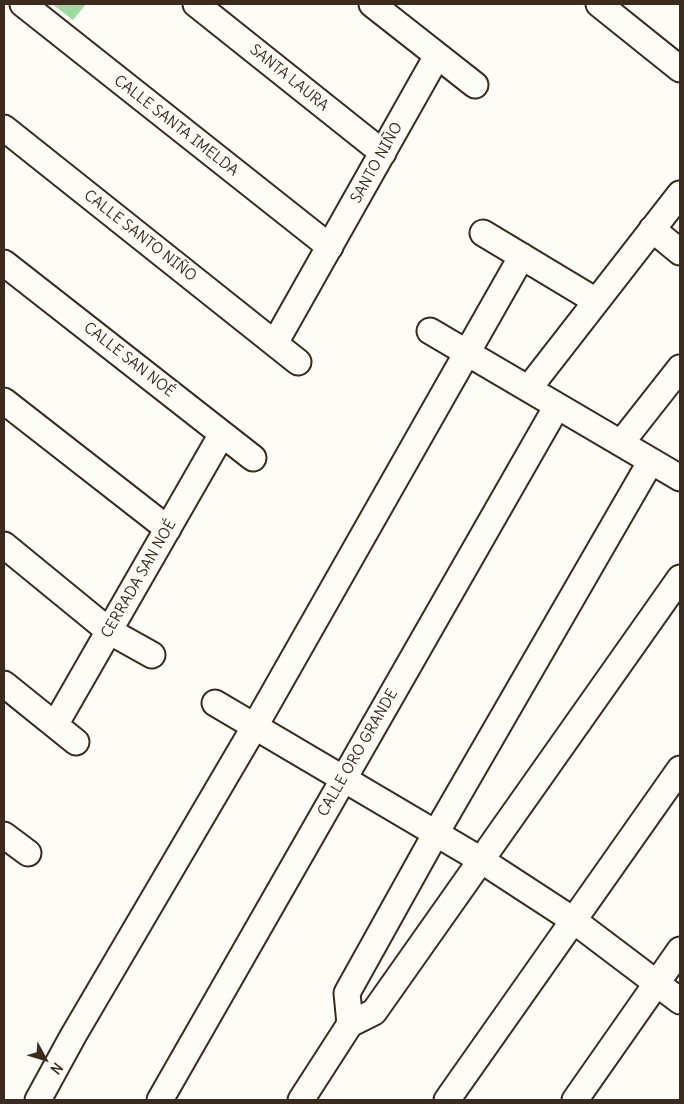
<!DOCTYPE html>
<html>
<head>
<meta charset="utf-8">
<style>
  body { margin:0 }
  #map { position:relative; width:684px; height:1104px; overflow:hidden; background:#fdfcf7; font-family:Delius,sans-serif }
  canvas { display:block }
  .frame { position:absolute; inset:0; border:5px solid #3b2a1e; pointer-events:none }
  .north { position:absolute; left:20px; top:1034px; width:50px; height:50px; -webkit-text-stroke:4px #fdfcf7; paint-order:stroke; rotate:129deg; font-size:14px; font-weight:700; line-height:20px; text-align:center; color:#3b2a1e }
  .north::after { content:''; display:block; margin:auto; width:18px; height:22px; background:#3b2a1e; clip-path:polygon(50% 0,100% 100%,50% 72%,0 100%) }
</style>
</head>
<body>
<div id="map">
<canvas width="684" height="1104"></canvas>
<div class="frame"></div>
<div class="north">N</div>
</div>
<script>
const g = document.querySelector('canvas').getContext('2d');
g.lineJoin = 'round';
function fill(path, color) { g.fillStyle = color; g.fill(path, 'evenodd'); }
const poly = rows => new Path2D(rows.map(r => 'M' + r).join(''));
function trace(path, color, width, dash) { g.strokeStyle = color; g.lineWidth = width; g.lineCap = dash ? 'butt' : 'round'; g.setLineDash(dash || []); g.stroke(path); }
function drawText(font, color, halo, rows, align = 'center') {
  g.font = font + ' Delius,sans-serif'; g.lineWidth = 4; g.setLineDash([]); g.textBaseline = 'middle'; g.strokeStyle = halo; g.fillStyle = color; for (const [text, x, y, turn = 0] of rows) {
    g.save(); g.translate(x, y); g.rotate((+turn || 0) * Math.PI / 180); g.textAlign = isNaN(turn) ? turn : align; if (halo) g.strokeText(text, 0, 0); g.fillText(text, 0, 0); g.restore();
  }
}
fill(poly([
  [52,4,86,4,73,20]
]), '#9edba2');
const minor = poly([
  [23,4,330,247],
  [196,4,383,153],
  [372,4,475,85],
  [599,4,680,69],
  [4,128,298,362],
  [652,229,680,252],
  [483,233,596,301],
  [4,263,253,458],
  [430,331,680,478],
  [275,343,437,56],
  [529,388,680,194],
  [4,401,168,529],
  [621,443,680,368],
  [4,545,109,631,152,655],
  [4,684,76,742],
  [215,703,481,860,573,920,680,1001],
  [55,725,222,434],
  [4,835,28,853],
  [350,1024,347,993,436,833,651,461],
  [38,1100,73,1036,255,726,522,256],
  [160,1100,557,406],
  [301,1100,350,1024,374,1012,680,578],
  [447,1100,680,769],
  [575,1100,680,950]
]);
trace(minor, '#3b2a1e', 29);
trace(minor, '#fdfcf7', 25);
drawText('15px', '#3b2a1e', '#fdfcf7', [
  ["SANTA LAURA",289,78,39],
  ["CALLE SANTA IMELDA",176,126,38],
  ["SANTO NIÑO",377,163,-61],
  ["CALLE SANTO NIÑO",140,236,38],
  ["CALLE SAN NOÉ",129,360,38],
  ["CERRADA SAN NOÉ",139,579,-60],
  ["CALLE ORO GRANDE",358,753,-60]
]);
</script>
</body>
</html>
